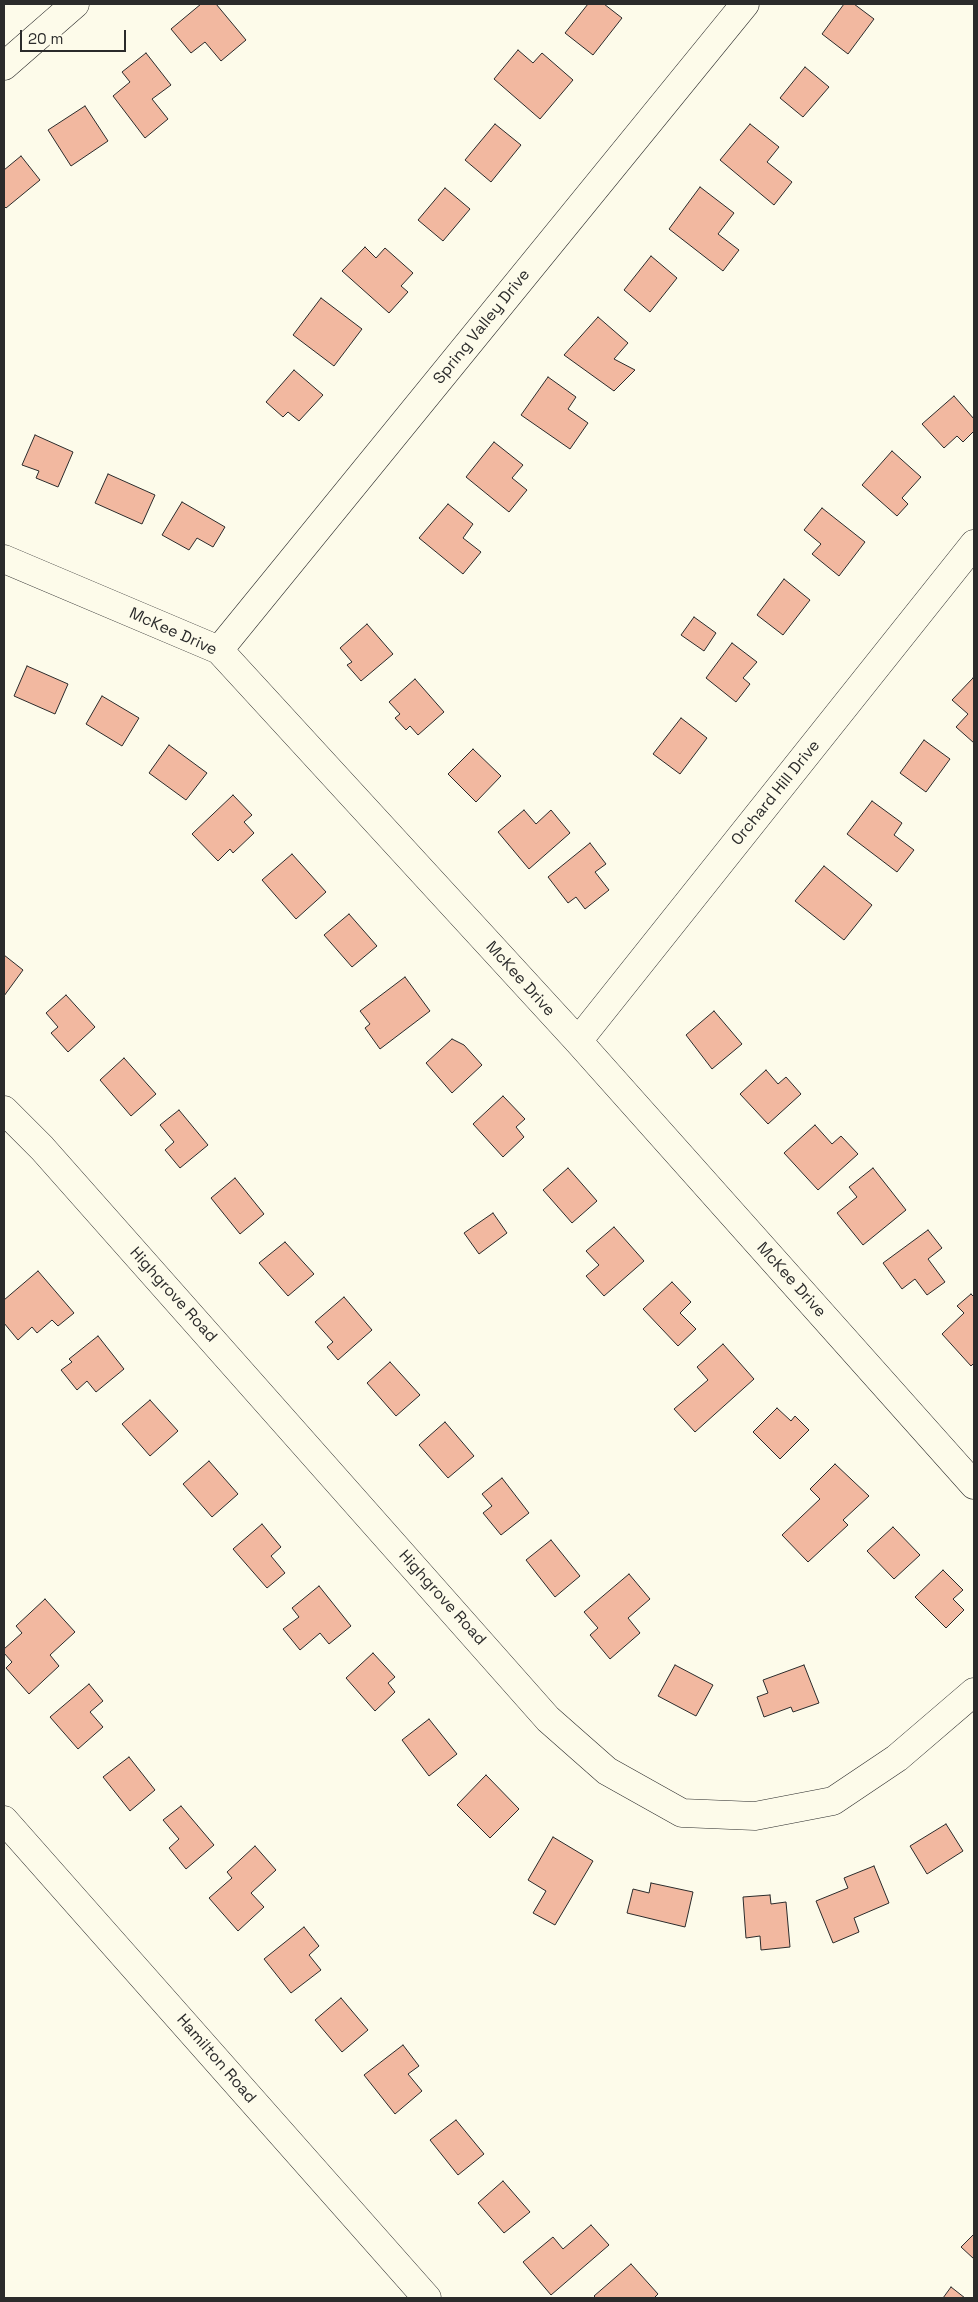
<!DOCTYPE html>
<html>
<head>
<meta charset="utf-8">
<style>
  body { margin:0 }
  #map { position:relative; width:978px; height:2302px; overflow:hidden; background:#fdfbea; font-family:"Space Grotesk",sans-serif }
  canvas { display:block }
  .frame { position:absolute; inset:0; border:5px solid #2b2b2b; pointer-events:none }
  .scale { position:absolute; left:20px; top:30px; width:106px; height:22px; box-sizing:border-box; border:2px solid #2b2b2b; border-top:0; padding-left:6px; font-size:15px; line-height:18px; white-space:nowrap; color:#2b2b2b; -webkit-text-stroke:4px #fdfbea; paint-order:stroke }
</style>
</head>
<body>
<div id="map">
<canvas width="978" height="2302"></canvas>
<div class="frame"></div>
<div class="scale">20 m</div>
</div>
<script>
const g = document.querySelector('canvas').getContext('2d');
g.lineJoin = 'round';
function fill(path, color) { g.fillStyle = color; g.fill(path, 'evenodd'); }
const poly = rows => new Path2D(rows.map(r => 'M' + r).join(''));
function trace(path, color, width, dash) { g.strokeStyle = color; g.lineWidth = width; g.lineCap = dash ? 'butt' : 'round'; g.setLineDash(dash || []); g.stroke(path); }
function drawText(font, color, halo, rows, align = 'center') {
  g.font = font + ' "Space Grotesk",sans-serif'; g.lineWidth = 4; g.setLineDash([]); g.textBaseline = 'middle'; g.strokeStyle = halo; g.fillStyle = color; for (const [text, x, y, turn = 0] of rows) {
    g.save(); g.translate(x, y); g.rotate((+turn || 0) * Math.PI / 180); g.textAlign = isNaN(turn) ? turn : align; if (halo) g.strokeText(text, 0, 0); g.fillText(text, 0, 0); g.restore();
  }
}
const building = poly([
  [201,4,216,4,246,40,221,61,205,42,191,53,171,29,201,4],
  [588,4,604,4,622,18,593,55,565,33,588,4],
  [844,4,854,4,874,19,848,54,822,34,844,4],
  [518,50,533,63,542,53,573,80,540,119,494,79,518,50],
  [146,53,171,85,152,99,168,119,145,138,113,96,130,82,122,72,146,53],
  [805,67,829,87,803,117,780,98,805,67],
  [85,106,108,141,71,166,48,130,85,106],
  [495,124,521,145,491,182,465,160,495,124],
  [750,124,779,147,767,162,792,182,774,205,720,160,750,124],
  [21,156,40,180,6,208,4,206,4,170,21,156],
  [700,187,734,213,718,234,739,250,723,271,669,229,700,187],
  [445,188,470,209,443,241,418,220,445,188],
  [365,247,376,258,385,248,413,273,401,286,408,292,389,313,342,271,365,247],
  [651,256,677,278,650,312,624,290,651,256],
  [321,298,362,329,334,366,293,335,321,298],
  [598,317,628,343,614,359,635,370,614,391,564,355,598,317],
  [294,370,323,395,299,421,288,412,283,417,266,402,294,370],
  [548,377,576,397,568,409,588,423,570,449,521,415,548,377],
  [954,396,974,419,974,431,963,442,957,436,944,448,922,424,954,396],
  [35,435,73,452,58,487,36,478,39,471,22,465,35,435],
  [494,442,523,465,512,478,527,490,509,512,466,477,494,442],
  [892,451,921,477,902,498,908,504,897,516,862,485,892,451],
  [108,474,155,495,142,524,95,503,108,474],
  [182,502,225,527,213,547,197,538,189,550,162,535,182,502],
  [448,504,473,524,463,538,481,552,463,574,419,538,448,504],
  [822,508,865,542,839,576,812,554,821,544,804,530,822,508],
  [784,579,810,600,783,635,757,615,784,579],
  [694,617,716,633,704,651,681,635,694,617],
  [367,624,393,654,361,681,347,665,352,662,340,648,367,624],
  [732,643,757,662,743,678,750,684,736,702,706,678,732,643],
  [27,666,68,684,55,714,14,696,27,666],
  [973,678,974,679,974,743,956,727,968,714,952,700,973,678],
  [415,679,444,712,418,735,410,726,406,730,395,718,400,714,389,702,415,679],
  [102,696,139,718,122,746,86,724,102,696],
  [681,718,707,738,680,774,653,754,681,718],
  [924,740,950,759,926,792,900,773,924,740],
  [169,745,207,773,186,800,149,773,169,745],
  [473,749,501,776,476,802,448,774,473,749],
  [233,795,252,815,244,822,254,833,233,853,230,849,218,861,192,834,233,795],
  [872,801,902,823,894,835,914,850,897,872,847,834,872,801],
  [524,810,536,824,551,810,570,833,529,869,498,832,524,810],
  [590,843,606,864,595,872,609,890,585,909,576,897,568,903,548,877,590,843],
  [292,854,326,892,296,919,262,880,292,854],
  [824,866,872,905,844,940,795,901,824,866],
  [349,914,377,946,352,967,324,935,349,914],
  [4,955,23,970,4,996,4,955],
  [405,977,430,1011,380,1049,365,1028,370,1024,360,1011,405,977],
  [66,995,95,1027,68,1052,51,1033,58,1027,46,1013,66,995],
  [714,1011,742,1044,712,1069,686,1035,714,1011],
  [452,1039,464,1045,482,1065,452,1093,426,1063,452,1039],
  [124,1058,156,1094,131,1116,100,1080,124,1058],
  [766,1070,778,1084,786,1077,801,1094,768,1124,740,1094,766,1070],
  [503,1096,525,1119,516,1127,524,1137,503,1157,473,1124,503,1096],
  [179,1110,208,1145,180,1168,165,1150,174,1142,160,1125,179,1110],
  [815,1125,832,1144,841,1136,858,1154,818,1190,784,1153,815,1125],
  [568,1168,597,1201,572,1223,543,1190,568,1168],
  [873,1168,906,1210,863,1245,837,1213,857,1197,849,1187,873,1168],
  [235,1178,264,1214,240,1234,211,1198,235,1178],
  [493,1213,507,1233,479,1254,464,1233,493,1213],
  [614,1227,644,1261,604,1296,586,1276,599,1265,586,1251,614,1227],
  [928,1230,942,1248,928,1259,945,1282,927,1295,915,1279,902,1289,883,1263,928,1230],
  [285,1242,314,1274,288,1296,259,1263,285,1242],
  [38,1271,74,1313,58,1326,52,1320,37,1333,32,1327,18,1340,4,1323,4,1300,38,1271],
  [672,1282,691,1302,680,1313,696,1329,678,1346,643,1309,672,1282],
  [971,1294,974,1297,974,1363,971,1366,942,1334,964,1313,957,1306,971,1294],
  [344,1297,372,1330,338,1360,327,1347,333,1342,315,1322,344,1297],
  [98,1336,124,1369,96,1392,87,1381,77,1390,61,1370,72,1362,69,1359,98,1336],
  [723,1344,754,1379,695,1432,674,1409,708,1380,697,1367,723,1344],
  [390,1362,420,1395,396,1416,367,1383,390,1362],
  [150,1400,178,1431,150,1456,122,1424,150,1400],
  [777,1408,791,1421,795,1416,809,1430,780,1459,753,1432,777,1408],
  [445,1422,474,1456,448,1478,419,1445,445,1422],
  [209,1461,238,1494,212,1517,183,1484,209,1461],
  [835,1464,869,1496,843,1520,848,1525,808,1562,782,1535,820,1499,810,1489,835,1464],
  [502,1478,529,1513,501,1535,483,1513,492,1506,482,1494,502,1478],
  [262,1524,281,1547,271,1556,285,1573,267,1588,233,1549,262,1524],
  [893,1527,920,1555,894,1579,867,1551,893,1527],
  [551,1540,580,1576,555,1597,526,1560,551,1540],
  [943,1570,963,1590,953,1599,964,1610,946,1628,915,1597,943,1570],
  [629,1574,650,1599,628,1618,640,1633,610,1659,590,1635,598,1628,584,1612,629,1574],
  [319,1586,351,1626,329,1644,320,1633,300,1650,283,1629,299,1617,292,1608,319,1586],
  [45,1599,75,1632,50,1655,59,1666,29,1694,6,1668,12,1662,4,1653,4,1649,22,1633,16,1626,45,1599],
  [373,1653,395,1677,388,1683,395,1692,375,1711,346,1678,373,1653],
  [675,1665,713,1685,696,1716,658,1696,675,1665],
  [804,1665,819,1703,793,1712,791,1707,764,1717,757,1697,768,1693,763,1680,804,1665],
  [89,1684,103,1701,90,1712,103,1727,78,1749,50,1717,89,1684],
  [429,1719,457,1754,429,1776,402,1740,429,1719],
  [129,1757,155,1790,130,1811,103,1777,129,1757],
  [486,1775,519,1809,490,1838,457,1805,486,1775],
  [181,1806,214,1845,186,1869,169,1848,179,1839,163,1820,181,1806],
  [946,1824,963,1851,927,1874,910,1846,946,1824],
  [553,1837,593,1861,555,1925,533,1913,546,1891,528,1880,553,1837],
  [255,1846,276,1870,251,1893,264,1907,238,1931,209,1898,232,1878,227,1872,255,1846],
  [874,1866,889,1903,854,1918,859,1932,833,1943,816,1901,848,1888,844,1878,874,1866],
  [651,1883,693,1892,685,1927,627,1913,633,1889,649,1893,651,1883],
  [770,1895,771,1904,786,1902,790,1947,761,1950,760,1936,746,1938,743,1897,770,1895],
  [304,1927,319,1946,309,1955,321,1970,291,1993,264,1959,304,1927],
  [341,1998,368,2030,342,2052,315,2020,341,1998],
  [403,2045,419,2066,408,2074,422,2091,395,2114,364,2075,403,2045],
  [456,2120,484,2154,458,2175,430,2140,456,2120],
  [503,2181,530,2212,504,2233,478,2203,503,2181],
  [591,2225,609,2245,551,2295,523,2262,553,2237,563,2249,591,2225],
  [974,2234,974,2259,961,2247,974,2234],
  [631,2264,658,2294,654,2298,596,2298,594,2296,631,2264],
  [951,2287,965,2298,943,2298,951,2287]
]);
fill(building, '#f2b8a0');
trace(building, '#2b2b2b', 1);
const minor = poly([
  [4,66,75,4],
  [4,559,219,650,578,1041,974,1485],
  [219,650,745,4],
  [578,1041,974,544],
  [4,1110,42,1148,548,1719,607,1771,682,1813,755,1816,833,1801,897,1758,974,1692]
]);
const tertiary = poly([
  [4,1820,427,2298]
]);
trace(minor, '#2b2b2b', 29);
trace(tertiary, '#2b2b2b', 29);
trace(minor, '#fdfbea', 28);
trace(tertiary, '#fdfbea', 28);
drawText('16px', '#2b2b2b', '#fdfbea', [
  ["Spring Valley Drive",482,327,-51],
  ["McKee Drive",173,632,24],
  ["Orchard Hill Drive",776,793,-51],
  ["McKee Drive",520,979,48],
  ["McKee Drive",791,1280,48],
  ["Highgrove Road",173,1295,48],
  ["Highgrove Road",442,1598,48],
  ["Hamilton Road",216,2059,49]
]);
</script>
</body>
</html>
